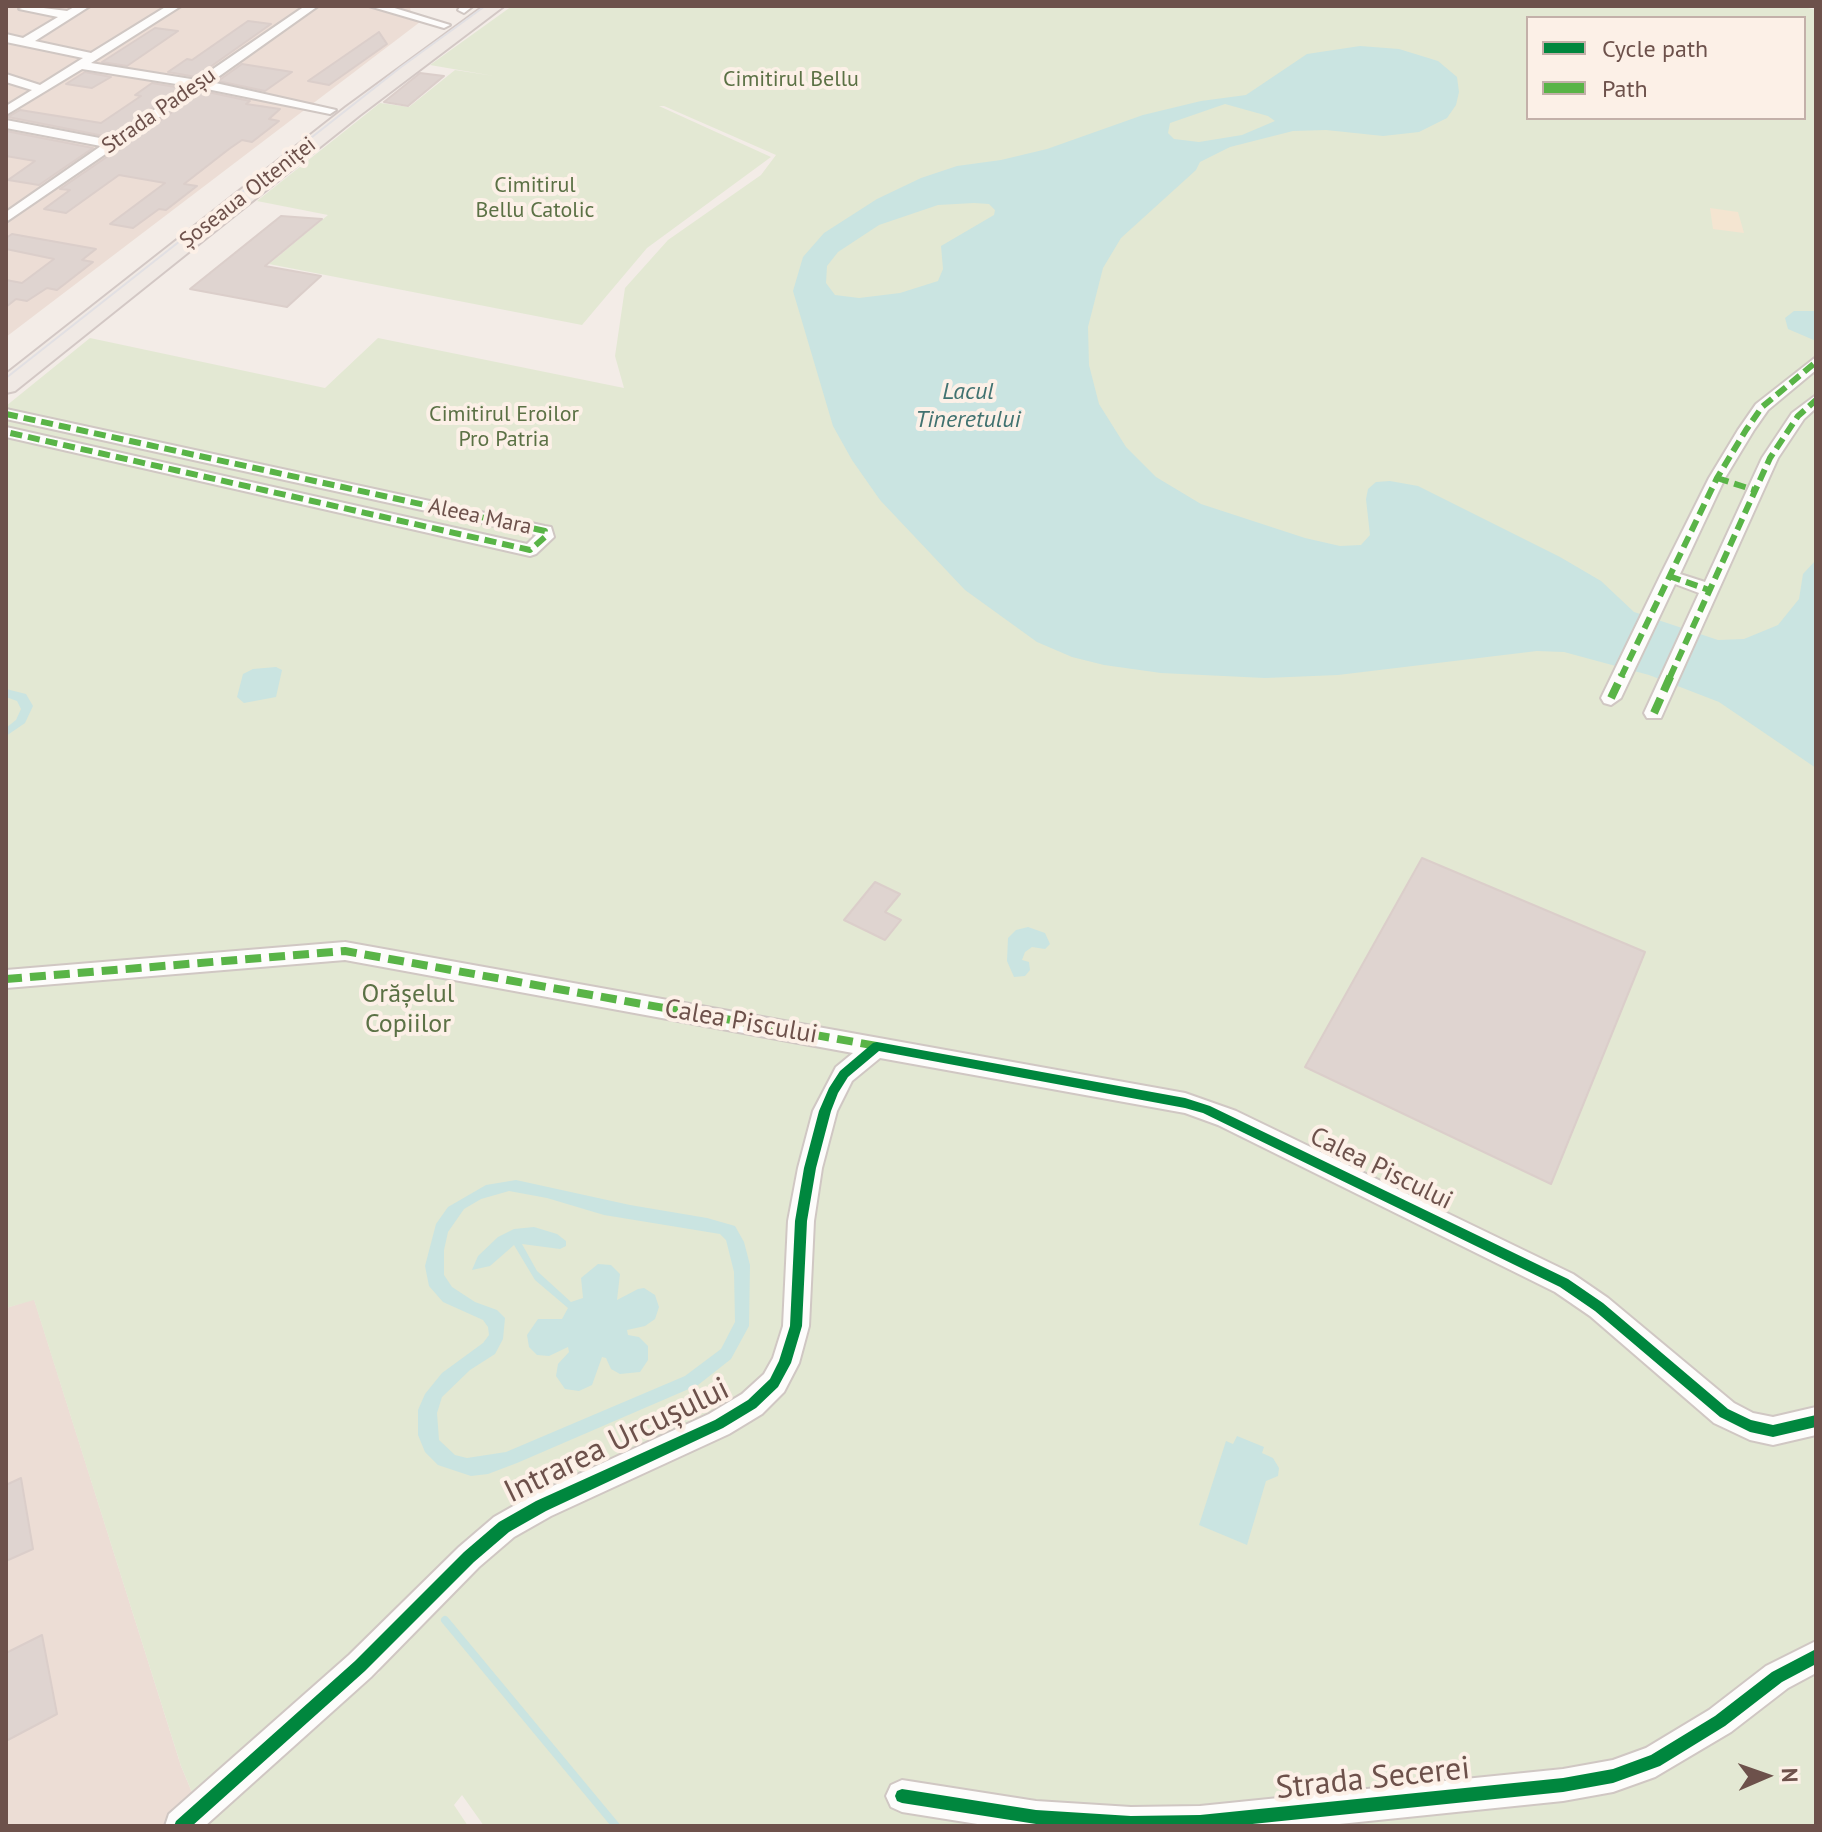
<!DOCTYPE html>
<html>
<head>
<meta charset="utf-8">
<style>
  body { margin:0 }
  #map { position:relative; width:1822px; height:1832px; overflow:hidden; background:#f3ece7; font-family:"PT Sans",sans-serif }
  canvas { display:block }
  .frame { position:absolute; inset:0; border:8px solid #6d514b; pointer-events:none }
  .legend { position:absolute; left:1526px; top:16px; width:280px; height:104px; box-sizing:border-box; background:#fcf0e7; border:2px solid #c3b0a9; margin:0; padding:10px 14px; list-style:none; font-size:24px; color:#6d514b }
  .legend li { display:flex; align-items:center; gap:16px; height:40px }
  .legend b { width:40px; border:2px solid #c3b0a9 }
  .north { position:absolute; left:1726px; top:1736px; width:80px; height:80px; -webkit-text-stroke:6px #fcf0e7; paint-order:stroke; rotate:88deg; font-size:22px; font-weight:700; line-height:32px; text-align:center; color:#6d514b }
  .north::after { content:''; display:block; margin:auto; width:28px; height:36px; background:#6d514b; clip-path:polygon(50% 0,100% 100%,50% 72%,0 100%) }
</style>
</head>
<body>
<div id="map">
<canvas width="1822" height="1832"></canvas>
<div class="frame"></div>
<ul class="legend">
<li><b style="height:10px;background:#00873e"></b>Cycle path</li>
<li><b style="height:10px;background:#59b447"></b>Path</li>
</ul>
<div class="north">N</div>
</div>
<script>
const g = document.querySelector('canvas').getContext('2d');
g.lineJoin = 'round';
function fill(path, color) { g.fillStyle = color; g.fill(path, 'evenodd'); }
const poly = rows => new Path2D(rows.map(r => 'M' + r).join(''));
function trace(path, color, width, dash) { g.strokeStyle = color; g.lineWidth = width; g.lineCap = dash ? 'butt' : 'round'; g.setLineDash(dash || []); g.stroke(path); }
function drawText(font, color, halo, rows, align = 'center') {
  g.font = font + ' "PT Sans",sans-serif'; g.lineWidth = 8; g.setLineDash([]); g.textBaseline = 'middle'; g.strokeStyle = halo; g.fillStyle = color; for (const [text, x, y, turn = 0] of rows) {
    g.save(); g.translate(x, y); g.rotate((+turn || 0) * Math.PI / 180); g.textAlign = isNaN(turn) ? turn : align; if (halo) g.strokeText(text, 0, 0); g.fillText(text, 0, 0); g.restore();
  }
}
fill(poly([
  [6,6,410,6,411,19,420,22,6,337],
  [34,1299,181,1766,201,1814,186,1826,6,1826,6,1308]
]), '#ecddd5');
fill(poly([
  [512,6,1800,6,1816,10,1816,1826,484,1826,462,1795,454,1805,468,1826,199,1826,380,1672,373,1663,201,1814,181,1766,34,1300,6,1308,6,406,90,338,325,388,378,338,624,388,615,356,625,288,668,240,761,175,776,155,664,106,659,106,771,157,647,248,582,325,269,264,328,215,257,201,380,103,409,107,455,70,494,76,430,65],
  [1528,18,1804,18,1804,118,1528,118]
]), '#e3e8d3');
fill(poly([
  [1710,208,1738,212,1744,233,1713,229]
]), '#f4e5d1');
fill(poly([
  [1360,46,1399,49,1438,61,1457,77,1459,92,1456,105,1447,118,1419,132,1383,136,1326,130,1293,131,1230,147,1200,162,1196,170,1121,238,1103,268,1088,327,1089,365,1099,404,1126,447,1156,477,1201,504,1305,538,1340,546,1361,545,1370,535,1366,499,1368,489,1376,482,1390,481,1418,486,1560,557,1601,581,1634,612,1718,640,1744,639,1778,625,1799,599,1803,574,1816,560,1816,768,1719,702,1649,675,1564,652,1537,651,1338,675,1265,678,1161,673,1104,665,1072,657,1037,642,965,590,880,500,852,460,833,426,793,291,803,257,824,233,877,199,921,178,957,166,1001,160,1047,149,1143,115,1201,101,1246,95,1307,54],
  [1225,104,1268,116,1275,121,1242,135,1199,142,1174,139,1168,133,1170,123],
  [974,203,989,204,995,210,994,215,941,246,943,269,938,281,900,293,859,298,835,295,826,283,827,266,838,252,879,225,938,205],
  [1794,311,1816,311,1816,341,1788,329,1785,318],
  [276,667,282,670,276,697,244,703,237,697,243,674,253,669],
  [6,689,26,694,33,706,25,723,6,736,6,728,16,720,21,709,17,701,6,697],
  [1028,927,1045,933,1050,944,1045,949,1032,947,1025,952,1022,960,1029,962,1030,970,1025,976,1014,977,1007,961,1008,938,1016,930],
  [516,1180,630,1205,707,1218,735,1226,744,1242,750,1265,749,1326,731,1359,698,1385,517,1463,488,1474,471,1476,438,1465,425,1452,418,1435,418,1410,425,1394,442,1373,483,1343,489,1335,488,1327,483,1320,443,1302,429,1286,425,1266,436,1224,448,1207,486,1185],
  [509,1191,547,1198,604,1215,720,1234,726,1240,734,1272,735,1322,721,1349,685,1376,506,1452,467,1458,455,1455,439,1440,437,1413,442,1397,470,1370,495,1354,503,1339,505,1318,497,1310,475,1302,452,1287,444,1275,444,1250,448,1232,464,1209,481,1199],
  [534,1227,557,1234,566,1241,566,1246,560,1249,522,1244,537,1271,571,1302,583,1298,581,1278,598,1264,611,1265,620,1274,617,1300,638,1289,644,1288,655,1295,659,1307,655,1319,645,1326,627,1330,628,1335,639,1337,648,1346,648,1360,640,1372,620,1374,611,1369,606,1358,602,1357,592,1385,579,1391,565,1389,556,1376,558,1364,569,1352,568,1347,549,1356,537,1355,529,1347,527,1335,538,1319,562,1319,568,1308,535,1280,514,1245,490,1266,472,1270,478,1256,498,1237,514,1229],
  [1237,1436,1264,1447,1262,1453,1273,1458,1279,1468,1278,1476,1266,1481,1247,1545,1199,1525,1226,1441,1233,1444]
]), '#cae4e1');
trace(poly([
  [445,1620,616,1826]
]), '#cae4e1', 8);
const building = poly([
  [248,21,271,24,196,77,168,72,187,59,192,60,248,21],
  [155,28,178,31,127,66,102,62,155,28],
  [379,32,387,44,329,85,308,81,379,32],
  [242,64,292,72,265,91,218,81,242,64],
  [85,72,111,77,92,88,66,84,85,72],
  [420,73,444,76,408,106,384,102,420,73],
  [152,83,181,88,109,137,8,117,20,110,101,123,141,96,135,95,152,83],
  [203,91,250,101,246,104,280,109,269,119,279,121,252,142,242,140,229,149,184,184,197,186,166,210,159,209,133,228,110,224,165,183,119,175,66,213,44,209,70,190,60,189,203,91],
  [6,131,93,148,39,185,8,180,35,161,6,156,6,131],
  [281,216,322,219,265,266,321,276,287,307,190,289,281,216],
  [12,234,96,249,82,260,93,262,57,290,47,288,27,301,16,299,6,307,6,280,22,283,54,259,6,249,6,238,12,234],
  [1422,858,1645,952,1551,1184,1305,1067,1422,858],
  [875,882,900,894,885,912,901,920,885,940,844,920,875,882],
  [21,1478,33,1549,6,1561,6,1485,21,1478],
  [42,1635,57,1714,6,1741,6,1653,42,1635]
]);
fill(building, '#dfd4d0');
trace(building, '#dbceca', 2);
const street = poly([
  [28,6,67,11,76,6,90,6,35,41,91,53,167,6,181,6,91,63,197,80,305,6,318,6,211,82,336,110,330,114,202,88,6,222,6,212,101,146,6,128,6,120,110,140,189,86,82,69,6,115,6,106,32,90,6,82,6,74,40,85,83,58,6,42,6,34,23,38,58,17,19,9,28,6],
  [369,6,388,6,450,25,444,28,369,6],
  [461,6,473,6,464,13,458,10,461,6],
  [1816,357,1816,370,1768,410,1754,430,1725,478,1680,574,1705,582,1762,458,1792,413,1816,395,1816,408,1804,419,1778,458,1661,718,1647,718,1644,713,1699,593,1675,584,1621,698,1611,705,1604,703,1601,698,1660,576,1709,478,1738,430,1756,404,1816,357],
  [6,409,545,526,551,527,554,537,536,554,530,556,6,437,6,427,527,544,536,535,6,419,6,409],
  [345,942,1185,1093,1236,1111,1573,1274,1608,1298,1734,1403,1753,1413,1773,1417,1816,1407,1816,1435,1773,1445,1750,1440,1714,1423,1590,1316,1555,1292,1218,1125,1185,1113,880,1058,852,1081,837,1111,822,1168,814,1221,809,1326,799,1363,784,1392,762,1414,729,1434,551,1516,514,1537,479,1567,371,1677,205,1826,165,1826,169,1814,349,1655,459,1547,494,1517,531,1496,709,1414,742,1394,764,1374,773,1358,783,1326,788,1221,798,1168,813,1111,836,1067,853,1053,345,960,6,988,6,970,345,942],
  [1816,1641,1816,1673,1788,1688,1731,1732,1655,1777,1613,1792,1563,1801,1320,1826,990,1826,902,1812,891,1807,886,1796,891,1785,902,1780,1036,1801,1131,1807,1200,1806,1563,1769,1613,1760,1646,1748,1709,1710,1766,1666,1816,1641]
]);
const primary = poly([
  [484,6,504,6,360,115,15,391,6,393,6,374,346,107,484,6]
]);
trace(street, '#d0c7c3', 4);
trace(primary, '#d3c8c5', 4);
fill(street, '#fdfcfb');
fill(primary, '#f0e9e4');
trace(poly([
  [6,378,401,67,485,6]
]), '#e2e0e3', 2);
trace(poly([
  [6,414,545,531,545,537,530,550,6,432],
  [1717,478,1754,490],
  [1669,576,1709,590],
  [1621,677,1717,478,1746,430,1762,407,1816,362],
  [1670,677,1770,458,1798,416,1816,400]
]), '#59b447', 6, [12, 6]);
trace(poly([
  [1611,698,1622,675],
  [1654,713,1671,675],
  [6,979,345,951,877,1046]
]), '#59b447', 8, [16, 8]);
fill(poly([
  [877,1042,1185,1098,1210,1106,1568,1279,1603,1303,1728,1409,1751,1420,1773,1425,1816,1415,1816,1427,1773,1437,1750,1432,1720,1417,1595,1311,1560,1287,1203,1113,1185,1108,879,1051,848,1077,838,1093,831,1111,816,1168,807,1221,802,1326,791,1363,778,1387,756,1408,723,1428,546,1511,509,1532,474,1562,365,1671,192,1826,174,1826,176,1821,355,1661,464,1552,499,1522,536,1501,715,1420,748,1400,770,1379,779,1361,790,1326,795,1221,804,1168,819,1111,829,1088,840,1071,873,1043,877,1042],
  [1816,1649,1816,1664,1782,1682,1725,1726,1660,1766,1613,1783,1563,1792,1233,1826,1061,1826,1036,1824,902,1803,897,1801,895,1796,897,1791,902,1789,1036,1810,1131,1816,1200,1815,1563,1778,1613,1769,1651,1755,1715,1716,1772,1672,1816,1649]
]), '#00873e');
drawText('22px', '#5b7145', '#fcf0e7', [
  ["Cimitirul Bellu",791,80],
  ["Cimitirul",535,186],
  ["Bellu Catolic",535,211],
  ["Cimitirul Eroilor",504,415],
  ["Pro Patria",504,440]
]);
drawText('22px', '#6d514b', '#fcf0e7', [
  ["Strada Padeșu",159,111,-35],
  ["Șoseaua Olteniței",248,193,-38],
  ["Aleea Mara",480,517,12]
]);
drawText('italic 24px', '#417270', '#fcf0e7', [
  ["Lacul",968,392],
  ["Tineretului",968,420]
]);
drawText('26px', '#5b7145', '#fcf0e7', [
  ["Orășelul",408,995],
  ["Copiilor",408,1025]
]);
drawText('26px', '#6d514b', '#fcf0e7', [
  ["Calea Piscului",741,1022,10],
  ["Calea Piscului",1381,1169,26]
]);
drawText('32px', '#6d514b', '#fcf0e7', [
  ["Intrarea Urcușului",617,1441,-26],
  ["Strada Secerei",1373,1779,-6]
]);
</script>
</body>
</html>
